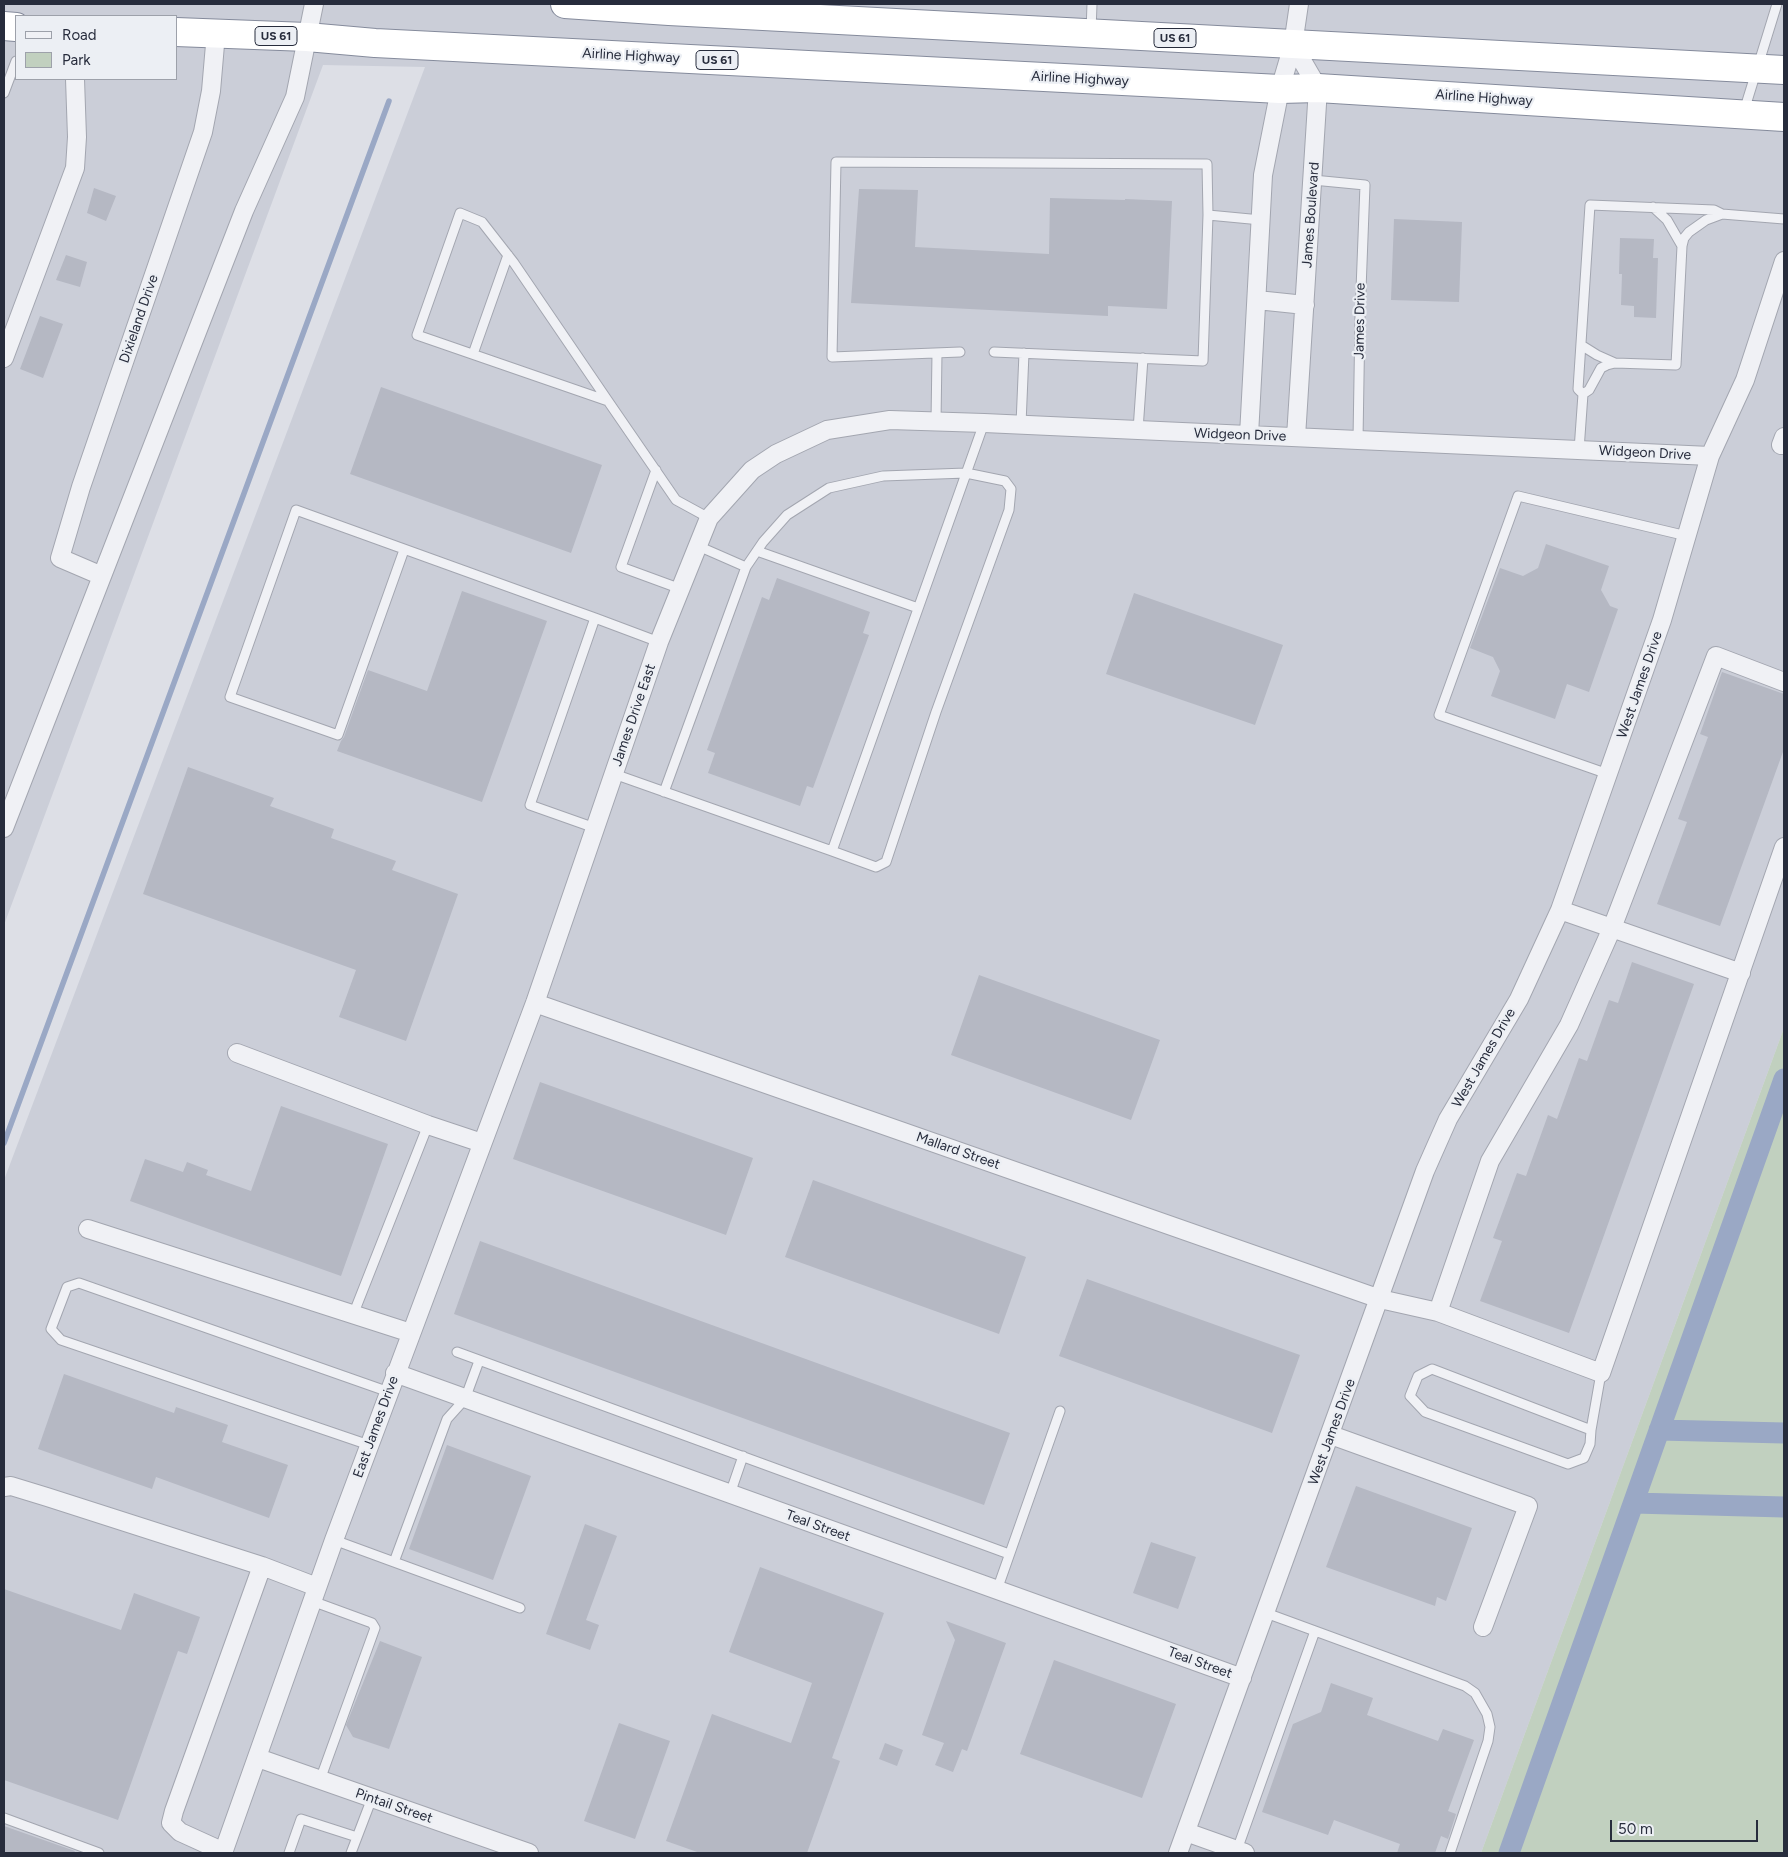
<!DOCTYPE html>
<html>
<head>
<meta charset="utf-8">
<style>
  body { margin:0 }
  #map { position:relative; width:1788px; height:1857px; overflow:hidden; background:#dddfe6; font-family:Figtree,sans-serif }
  canvas { display:block }
  .frame { position:absolute; inset:0; border:5px solid #272c3c; pointer-events:none }
  .legend { position:absolute; left:15px; top:15px; width:162px; height:65px; box-sizing:border-box; background:#eceff4; border:1px solid #9da1aa; margin:0; padding:6px 9px; list-style:none; font-size:15px; color:#272c3c }
  .legend li { display:flex; align-items:center; gap:10px; height:25px }
  .legend b { width:25px; border:1px solid #9da1aa }
  .scale { position:absolute; left:1610px; top:1820px; width:148px; height:22px; box-sizing:border-box; border:2px solid #272c3c; border-top:0; padding-left:6px; font-size:15px; line-height:18px; white-space:nowrap; color:#272c3c; -webkit-text-stroke:4px #eceff4; paint-order:stroke }
</style>
</head>
<body>
<div id="map">
<canvas width="1788" height="1857"></canvas>
<div class="frame"></div>
<ul class="legend">
<li><b style="height:6px;background:#f0f1f5"></b>Road</li>
<li><b style="height:14px;background:#c1d0bf"></b>Park</li>
</ul>
<div class="scale">50 m</div>
</div>
<script>
const g = document.querySelector('canvas').getContext('2d');
g.lineJoin = 'round';
function fill(path, color) { g.fillStyle = color; g.fill(path, 'evenodd'); }
const poly = rows => new Path2D(rows.map(r => 'M' + r).join(''));
function trace(path, color, width, dash) { g.strokeStyle = color; g.lineWidth = width; g.lineCap = dash ? 'butt' : 'round'; g.setLineDash(dash || []); g.stroke(path); }
function drawText(font, color, halo, rows, align = 'center') {
  g.font = font + ' Figtree,sans-serif'; g.lineWidth = 4.5; g.setLineDash([]); g.textBaseline = 'middle'; g.strokeStyle = halo; g.fillStyle = color; for (const [text, x, y, turn = 0] of rows) {
    g.save(); g.translate(x, y); g.rotate((+turn || 0) * Math.PI / 180); g.textAlign = isNaN(turn) ? turn : align; if (halo) g.strokeText(text, 0, 0); g.fillText(text, 0, 0); g.restore();
  }
}
fill(poly([
  [4,4,1784,4,1784,1028,1481,1853,4,1853,4,1180,425,67,323,65,4,925],
  [16,16,176,16,176,79,16,79]
]), '#cbced8');
fill(poly([
  [1784,1028,1784,1853,1481,1853]
]), '#c1d0bf');
trace(poly([
  [4,1143,389,101]
]), '#9aa8c5', 5.5);
trace(poly([
  [1659,1430,1784,1433],
  [1634,1503,1784,1507],
  [1509,1853,1784,1079]
]), '#9aa8c5', 21);
fill(poly([
  [94,188,116,196,106,221,87,213],
  [859,189,918,190,915,247,1049,254,1050,198,1125,200,1125,199,1172,201,1167,309,1108,306,1108,316,851,303],
  [1394,219,1462,222,1459,302,1391,300],
  [1620,238,1654,239,1653,258,1658,258,1656,318,1634,317,1634,306,1621,305,1622,274,1619,274],
  [66,255,87,262,80,287,56,280],
  [40,316,63,324,43,378,20,369],
  [381,387,602,465,571,553,350,474],
  [1546,544,1609,566,1601,590,1610,606,1618,609,1589,692,1567,684,1555,719,1491,696,1500,671,1493,657,1470,648,1500,568,1523,576,1538,568],
  [777,578,870,612,863,633,869,635,813,788,807,786,800,806,708,773,715,753,707,750,762,597,769,600],
  [462,591,547,621,482,802,337,751,341,741,344,737,368,670,427,691],
  [1134,593,1283,645,1255,725,1106,674],
  [1722,672,1784,694,1784,749,1720,926,1657,904,1687,822,1678,819,1708,737,1700,734],
  [188,767,274,798,270,806,334,829,331,838,396,861,392,870,458,894,406,1041,339,1017,356,970,143,894],
  [1632,962,1694,984,1569,1333,1480,1301,1502,1241,1493,1238,1517,1173,1526,1176,1548,1115,1557,1119,1579,1058,1587,1061,1609,1000,1618,1003],
  [979,975,1160,1040,1131,1120,951,1055],
  [540,1082,753,1158,726,1235,513,1159],
  [281,1106,388,1144,341,1276,130,1201,145,1159,183,1172,187,1162,208,1170,206,1175,251,1191],
  [813,1180,1026,1257,999,1334,785,1257],
  [480,1241,1010,1433,984,1505,454,1314],
  [1087,1279,1300,1355,1272,1433,1059,1356],
  [64,1374,174,1413,176,1407,228,1425,222,1442,288,1465,269,1518,156,1477,152,1489,38,1449],
  [447,1445,531,1476,493,1580,409,1549],
  [1356,1486,1472,1528,1446,1601,1437,1597,1435,1606,1326,1567],
  [585,1524,617,1536,586,1620,599,1625,590,1650,546,1634],
  [1151,1542,1196,1557,1178,1609,1133,1593],
  [760,1567,884,1613,832,1758,840,1761,807,1853,700,1853,666,1841,712,1714,791,1743,812,1683,729,1652],
  [4,1589,121,1630,134,1593,200,1617,187,1654,178,1651,118,1820,4,1780],
  [946,1621,1006,1643,967,1751,962,1749,953,1772,935,1765,944,1743,922,1735,955,1640],
  [380,1641,422,1657,389,1749,353,1737,346,1725],
  [1054,1660,1176,1704,1142,1798,1020,1754],
  [1331,1683,1373,1698,1367,1715,1438,1741,1443,1729,1474,1740,1448,1811,1456,1814,1448,1839,1441,1836,1435,1853,1397,1853,1400,1844,1334,1820,1328,1835,1262,1812,1293,1724,1321,1712],
  [619,1723,670,1741,635,1839,584,1821],
  [885,1743,903,1750,897,1766,879,1759],
  [4,1826,75,1851,74,1853,4,1853]
]), '#b5b8c3');
const lane = poly([
  [1091,31,1092,4],
  [4,93,16,61],
  [1744,111,1777,4],
  [1313,180,1365,185,1360,316,1358,440],
  [1653,207,1667,220,1682,246],
  [1722,214,1706,220,1689,232,1684,238,1682,246,1676,365,1615,363,1607,365,1601,368,1589,390,1583,394,1578,389,1590,205,1714,210,1722,214,1784,219],
  [1581,345,1597,355,1615,363],
  [960,352,832,357,836,162,1207,164,1208,215,1261,220],
  [994,352,1203,361,1208,215],
  [473,354,508,255],
  [608,401,417,335,460,213,482,222,514,263,608,401,676,500,709,518],
  [936,422,937,353],
  [1021,424,1024,353],
  [1138,430,1143,358],
  [1579,450,1583,394],
  [656,470,621,567,681,589],
  [404,550,338,735,230,697,296,510,595,618],
  [757,551,918,608],
  [746,567,763,542,787,515,829,488,883,476,966,473,1005,481,1011,489,1009,510,936,712,886,862,876,867,832,851],
  [614,774,832,851,984,423],
  [1608,774,1439,715,1518,496,1687,536],
  [664,792,746,567,698,546],
  [595,828,530,805,595,618,659,642],
  [353,1315,428,1125],
  [457,1352,1009,1554],
  [479,1361,465,1399,447,1419,394,1562,520,1608],
  [1591,1430,1590,1444,1584,1458,1568,1464,1425,1412,1410,1396,1418,1376,1432,1369,1591,1430,1601,1373],
  [369,1445,61,1340,51,1329,67,1287,79,1283,389,1392],
  [730,1494,743,1456],
  [334,1540,394,1562],
  [997,1590,1060,1411],
  [312,1601,372,1623,375,1628,320,1780],
  [1266,1613,1465,1686,1475,1693,1487,1714,1490,1727,1488,1741,1450,1853],
  [4,1818,99,1853],
  [1237,1850,1315,1631],
  [289,1853,301,1819,357,1837],
  [351,1853,372,1798]
]);
const street = poly([
  [1293,45,1299,4],
  [1257,300,1305,305],
  [4,358,75,168,77,137,75,79],
  [1249,435,1263,175,1280,89,1293,45,1318,88,1296,437],
  [1781,445,1784,437],
  [102,576,60,558,81,487,203,132,211,91,216,33],
  [1784,682,1716,656,1612,928,1569,1025,1490,1161,1438,1312,1601,1373,1784,847],
  [4,828,244,211,295,97,314,4],
  [1560,910,1741,973],
  [535,1003,1380,1299,1438,1312],
  [237,1053,428,1125,482,1143],
  [88,1229,411,1333],
  [395,1373,1242,1678],
  [1331,1435,1528,1506,1483,1627],
  [4,1487,11,1486,47,1497,262,1566,317,1587],
  [258,1758,529,1853],
  [1186,1832,1245,1853],
  [224,1852,180,1832,171,1823,174,1811,262,1566],
  [223,1853,334,1540,535,1003,659,642,709,518,752,470,776,454,827,430,890,420,984,423,1710,456],
  [1178,1853,1425,1171,1448,1119,1519,999,1560,910,1662,620,1710,456,1745,380,1784,261]
]);
const highway = poly([
  [565,4,669,11,1784,70],
  [4,26,16,27],
  [176,32,307,37,375,43,1280,89,1318,88,1784,117]
]);
trace(lane, '#a3a6b0', 11);
trace(street, '#a3a6b0', 20);
trace(highway, '#858b9c', 30);
trace(lane, '#f0f1f5', 9);
trace(street, '#f0f1f5', 18);
trace(highway, '#fff', 28);
for (const [x, y, w] of [
  [276,36,42],
  [1175,38,42],
  [717,60,42]
]) { const box = new Path2D(); box.roundRect(x - w / 2, y - 9.5, w, 19, 4); g.fillStyle = '#eceff4'; g.fill(box); trace(box, '#272c3c', 1); }
drawText('bold 12px', '#272c3c', null, [
  ["US 61",276,36],
  ["US 61",1175,38],
  ["US 61",717,60]
]);
drawText('14px', '#272c3c', '#eceff4', [
  ["Airline Highway",631,56,3],
  ["Airline Highway",1080,79,3],
  ["Airline Highway",1484,98,4],
  ["James Boulevard",1311,215,-86],
  ["Dixieland Drive",139,319,-71],
  ["James Drive",1360,321,-89],
  ["Widgeon Drive",1240,435,2],
  ["Widgeon Drive",1645,453,3],
  ["West James Drive",1640,685,-71],
  ["James Drive East",634,715,-71],
  ["West James Drive",1484,1058,-60],
  ["Mallard Street",958,1151,19],
  ["East James Drive",376,1427,-70],
  ["West James Drive",1332,1432,-70],
  ["Teal Street",818,1526,20],
  ["Teal Street",1200,1663,20],
  ["Pintail Street",394,1806,19]
]);
</script>
</body>
</html>
